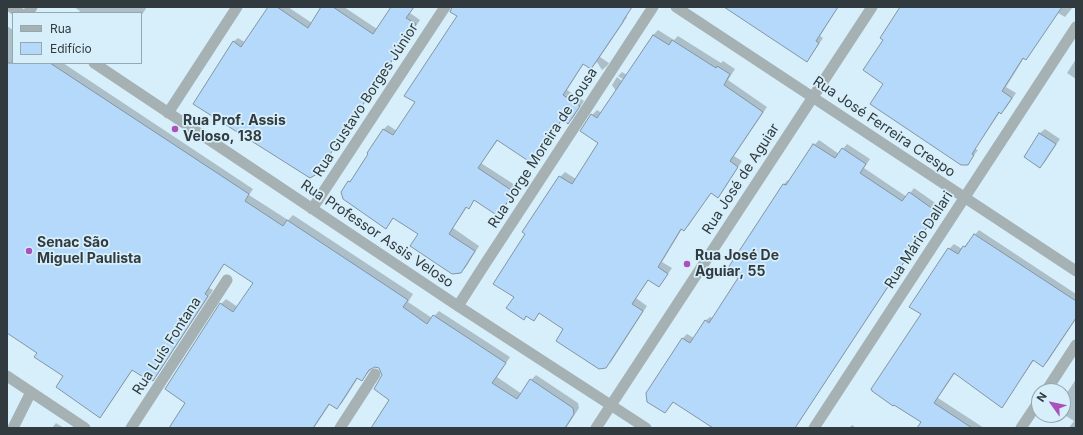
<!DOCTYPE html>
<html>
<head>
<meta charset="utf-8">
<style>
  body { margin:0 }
  #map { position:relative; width:1083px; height:435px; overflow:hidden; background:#d7effa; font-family:Inter,sans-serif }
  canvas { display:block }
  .frame { position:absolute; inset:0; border:8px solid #313b3f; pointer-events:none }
  .legend { position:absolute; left:12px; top:12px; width:130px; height:52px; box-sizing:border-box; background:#d7effa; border:1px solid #95a7af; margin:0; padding:5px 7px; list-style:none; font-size:12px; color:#313b3f }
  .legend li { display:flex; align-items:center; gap:8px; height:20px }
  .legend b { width:20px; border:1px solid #95a7af }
  .north { position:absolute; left:1031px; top:383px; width:40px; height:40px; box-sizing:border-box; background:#d7effa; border:1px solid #95a7af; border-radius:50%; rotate:303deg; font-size:11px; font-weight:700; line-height:16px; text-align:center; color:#313b3f }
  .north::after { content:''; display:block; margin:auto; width:14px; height:18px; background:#ab51bc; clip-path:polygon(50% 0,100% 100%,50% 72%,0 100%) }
</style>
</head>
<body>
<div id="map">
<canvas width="1083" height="435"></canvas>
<div class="frame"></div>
<ul class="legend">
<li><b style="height:5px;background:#a6b1b3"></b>Rua</li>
<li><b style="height:11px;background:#b5d9fb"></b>Edifício</li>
</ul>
<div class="north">N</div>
</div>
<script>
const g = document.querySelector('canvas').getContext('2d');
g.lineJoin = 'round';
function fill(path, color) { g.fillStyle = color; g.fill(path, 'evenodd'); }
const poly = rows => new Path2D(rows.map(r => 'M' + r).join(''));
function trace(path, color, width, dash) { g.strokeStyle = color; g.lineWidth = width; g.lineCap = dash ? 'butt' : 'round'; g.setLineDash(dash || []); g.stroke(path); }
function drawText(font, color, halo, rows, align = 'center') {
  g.font = font + ' Inter,sans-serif'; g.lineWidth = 3.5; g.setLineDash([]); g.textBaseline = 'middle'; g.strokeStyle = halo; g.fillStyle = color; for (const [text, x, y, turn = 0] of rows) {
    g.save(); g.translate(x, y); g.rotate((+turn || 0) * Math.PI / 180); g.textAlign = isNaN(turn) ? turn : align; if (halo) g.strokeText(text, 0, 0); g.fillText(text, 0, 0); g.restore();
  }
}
fill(poly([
  [74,7,147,7,141,16,141,13,78,13,80,11],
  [270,7,288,7,312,23,323,7,344,7,377,29,393,7,414,7,410,13,420,20,321,168,316,173,233,42,238,38,246,43],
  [464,7,632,7,626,16,627,17,600,57,609,63,607,66,602,70,597,62,591,68,584,63,567,90,584,101,573,118,568,122,563,119,537,158,533,163,498,140,481,163,518,187,503,210,498,215,475,200,468,208,467,207,453,228,479,246,466,267,461,272,419,234,394,217,386,228,349,182,354,177,384,129,388,125,397,131,416,102],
  [725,7,838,7,820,36,823,38,811,56,807,61],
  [915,7,1073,7,1065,17,1058,13,1030,54,1026,59,1024,58,1006,87,1016,93,1006,108,1001,113,1000,112,975,149,978,150,967,164,884,83],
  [7,26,13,30,13,63,63,63,253,189,249,195,288,220,293,215,413,294,408,302,432,318,439,311,510,357,497,377,522,394,531,380,536,375,578,403,579,408,566,428,373,428,390,399,380,368,373,367,362,380,358,378,342,403,336,408,330,404,314,428,170,428,187,402,221,304,226,299,238,307,254,282,225,263,209,288,213,290,158,374,153,380,133,369,105,411,99,416,65,376,38,353,7,316],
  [658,30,674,40,678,36,721,63,723,61,735,69,728,80,767,107,734,156,742,161,723,191,718,196,711,192,689,225,684,230,682,229,662,262,672,268,664,280,659,285,649,279,636,298,647,306,611,362,605,367,565,329,540,312,534,320,527,315,524,318,515,297,527,234,523,232,560,177,565,172,576,179,600,143,581,131,592,115,597,110,602,113,616,91,612,85,617,77,626,84,627,82,618,76,622,72,627,75,653,35],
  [1076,59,1076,79,1067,73],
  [1045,129,1060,139,1045,162,1040,167,1025,157,1040,133],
  [819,140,839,154,847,144,870,159,864,168,907,197,914,188,941,207,795,428,714,428,674,401,665,412,647,393,683,338,687,334,694,338,705,321,710,317,713,318,739,278,784,184,788,180,790,181,814,145],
  [979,230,1076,294,1076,319,1048,361,1043,366,1034,360,1006,401,1002,406,955,373,938,398,984,428,918,428,922,422,922,314,949,249,954,244,962,249],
  [1076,379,1076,428,1069,428,1074,421,1063,414,1063,399],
  [56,423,64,428,52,428],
  [852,425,856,428,849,428]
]), '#0003');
const building = poly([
  [268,7,277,7,308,28,321,7,333,7,373,34,391,7,414,7,406,18,416,24,317,174,310,178,193,104,233,41,241,47,268,7],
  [452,7,632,7,623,21,623,22,591,69,583,64,563,95,580,106,568,124,562,119,533,164,497,140,478,168,514,192,498,216,474,200,469,209,466,207,449,234,475,251,461,273,452,274,410,246,418,234,393,218,386,229,343,199,341,192,348,181,350,182,368,154,367,153,383,129,393,135,415,102,404,96,457,16,450,12,452,7],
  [724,7,838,7,816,41,819,43,807,62,724,7],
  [900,7,1062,7,1026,60,1023,58,1002,91,1012,98,1001,114,999,112,972,154,974,155,968,165,961,165,870,104,883,84,863,70,883,40,880,38,900,7],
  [653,35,669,45,672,40,716,68,717,66,730,74,724,85,763,112,730,161,738,167,718,198,711,193,684,231,681,229,658,267,668,274,659,287,648,280,632,304,643,311,606,368,599,369,556,341,563,329,539,313,534,321,526,316,524,320,506,308,514,297,493,284,525,234,522,232,559,176,572,184,598,143,580,131,591,114,597,118,653,35],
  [7,63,50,63,249,194,245,201,283,226,287,220,408,300,403,307,427,324,433,315,506,363,492,383,517,399,530,379,573,408,574,414,565,428,371,428,389,400,374,389,382,375,379,368,375,367,369,370,362,381,357,378,337,409,329,404,313,428,169,428,185,403,165,389,220,303,233,312,253,283,224,264,205,294,208,296,153,381,150,379,148,380,132,370,100,418,56,387,63,376,34,357,37,353,7,333,7,63],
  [1039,133,1056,144,1040,168,1024,157,1039,133],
  [813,144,835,158,842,148,866,164,860,173,902,201,909,192,937,212,795,428,713,428,673,402,665,413,647,402,646,393,682,338,690,343,705,320,709,323,738,278,726,271,783,184,786,185,813,144],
  [974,234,1076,301,1076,318,1043,367,1033,360,1002,408,954,373,934,403,972,428,917,428,921,422,894,405,893,406,872,391,871,389,921,314,909,307,948,248,958,254,963,246,965,247,974,234]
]);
fill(building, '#b5d9fb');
trace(building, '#8394a3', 1);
trace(poly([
  [11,7,20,13],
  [676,7,1076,271],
  [28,13,32,7],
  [94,63,458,306,646,428],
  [168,113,237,7],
  [312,209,445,7],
  [458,306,483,267,653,7],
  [7,376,85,428],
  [1046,391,1076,345],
  [13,428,31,392],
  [131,428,227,280],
  [340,428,375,374],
  [596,428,872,7],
  [814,428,1076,27],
  [1021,428,1039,401]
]), '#a6b1b3', 11);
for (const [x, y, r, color] of [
  [175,129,4,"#ab51bc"],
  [29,251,4,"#ab51bc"],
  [687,264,4,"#ab51bc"]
]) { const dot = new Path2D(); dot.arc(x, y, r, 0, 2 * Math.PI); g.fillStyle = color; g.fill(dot); trace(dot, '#d7effa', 1.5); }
drawText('14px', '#313b3f', '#d7effa', [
  ["Rua Gustavo Borges Júnior",366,100,-57],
  ["Rua José Ferreira Crespo",884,127,34],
  ["Rua Jorge Moreira de Sousa",543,148,-57],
  ["Rua José de Aguiar",741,179,-57],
  ["Rua Professor Assis Veloso",377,234,34],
  ["Rua Mário Dallari",919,240,-57],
  ["Rua Luís Fontana",167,346,-57]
]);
drawText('bold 14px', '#313b3f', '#d7effa', [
  ["Rua Prof. Assis",183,121],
  ["Veloso, 138",183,137],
  ["Senac São",37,243],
  ["Miguel Paulista",37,259],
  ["Rua José De",695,256],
  ["Aguiar, 55",695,272]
], 'left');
</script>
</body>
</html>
